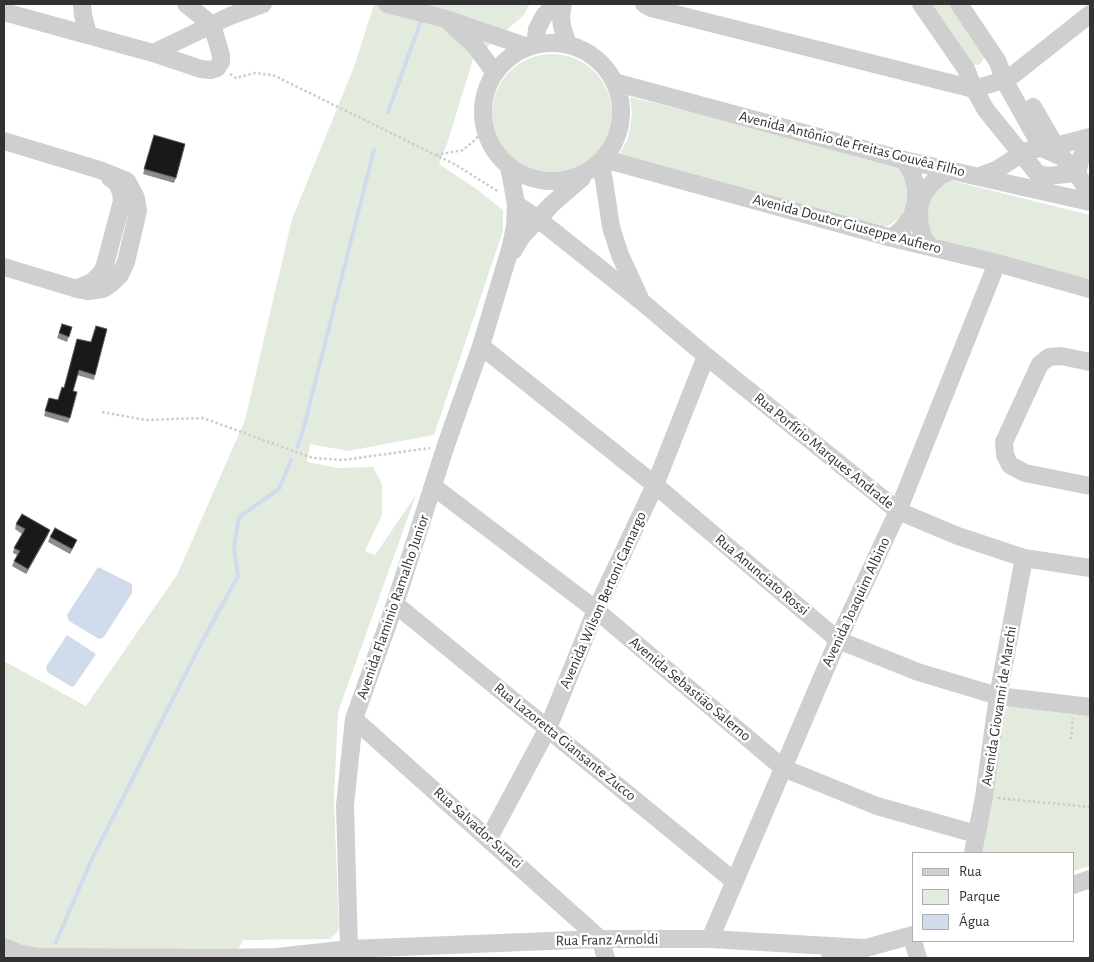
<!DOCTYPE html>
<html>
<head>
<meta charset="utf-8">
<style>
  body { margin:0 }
  #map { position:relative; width:1094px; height:962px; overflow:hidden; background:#fff; font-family:"Alegreya Sans",sans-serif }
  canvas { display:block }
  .frame { position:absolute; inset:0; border:5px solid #323232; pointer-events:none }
  .legend { position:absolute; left:912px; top:852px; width:162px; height:90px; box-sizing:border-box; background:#fff; border:1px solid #adadad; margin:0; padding:6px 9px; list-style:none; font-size:15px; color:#323232 }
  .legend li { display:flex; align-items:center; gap:10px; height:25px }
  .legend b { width:25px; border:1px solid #adadad }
</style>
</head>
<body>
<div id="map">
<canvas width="1094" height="962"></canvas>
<div class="frame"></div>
<ul class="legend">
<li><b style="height:6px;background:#cfcfcf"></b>Rua</li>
<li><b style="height:14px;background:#e3ebdf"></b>Parque</li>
<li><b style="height:14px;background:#d0dbeb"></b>Água</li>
</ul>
</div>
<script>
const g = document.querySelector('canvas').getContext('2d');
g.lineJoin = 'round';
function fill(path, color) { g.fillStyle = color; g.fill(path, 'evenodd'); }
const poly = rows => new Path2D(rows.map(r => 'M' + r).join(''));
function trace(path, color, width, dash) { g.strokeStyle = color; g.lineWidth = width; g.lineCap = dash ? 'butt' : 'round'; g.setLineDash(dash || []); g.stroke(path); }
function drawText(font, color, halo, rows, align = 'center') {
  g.font = font + ' "Alegreya Sans",sans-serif'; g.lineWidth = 5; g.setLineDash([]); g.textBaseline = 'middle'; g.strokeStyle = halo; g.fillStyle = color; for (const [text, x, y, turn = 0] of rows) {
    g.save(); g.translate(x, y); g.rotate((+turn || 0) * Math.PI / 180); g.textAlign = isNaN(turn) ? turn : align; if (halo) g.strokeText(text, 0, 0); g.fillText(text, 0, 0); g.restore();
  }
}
fill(poly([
  [374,4,530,4,523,16,473,59,448,141,439,164,475,188,503,210,503,231,434,435,348,451,310,444,307,462,338,468,373,467,382,484,382,515,365,551,375,555,416,495,338,712,334,798,339,930,330,939,243,940,234,958,4,958,4,661,86,706,177,575,245,420,292,219,354,67],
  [930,4,951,4,983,53,984,58,979,65,970,65],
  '492 114a60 60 0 1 1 120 0a60 60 0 1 1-120 0Z',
  [630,97,898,163,912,184,903,215,890,225,882,227,616,159,628,139,632,115],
  [949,180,1090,215,1090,282,936,244,924,223,932,191],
  [1008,706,1090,713,1090,866,1073,871,1073,853,980,853,1004,712]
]), '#e3ebdf');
fill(poly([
  [98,567,132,584,132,593,104,637,99,639,69,621,67,615],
  [67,635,96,654,75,685,72,687,47,672,46,667]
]), '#d0dbeb');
trace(poly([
  [388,112,422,18],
  [297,447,302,434,374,150],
  [56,942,91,861,196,653,238,576,234,547,239,517,279,489,291,460]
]), '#d0dbeb', 4);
trace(poly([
  [230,74,236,78,255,73,273,75,456,165,499,192],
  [436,155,463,150,475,140,485,128],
  [102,412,146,420,203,418,313,458,343,460,430,448],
  [1071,739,1073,718],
  [998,798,1090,807]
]), '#ccc', 2.5, [2.5, 2.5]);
trace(poly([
  [82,4,83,15,88,34],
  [387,4,446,19,528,47],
  [563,4,561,16,562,26,568,45],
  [644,4,651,8,974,89,1004,80,1013,75,1090,14],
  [921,4,966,69,974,89,986,110,1037,173,1047,176,1077,173,1081,158,1090,140],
  [959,4,998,62,1004,80,1042,148,1062,157],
  [4,12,153,53,201,69,210,70,217,68,221,62,221,55,212,25,186,4],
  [450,23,475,46,495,73],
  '483 112a69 69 0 1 1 138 0a69 69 0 1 1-138 0Z',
  [535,45,537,29,544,16,555,4],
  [153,53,230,16,263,4],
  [614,82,904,160,1090,202],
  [1033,107,1062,157,1077,173,1090,196],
  [4,141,100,170,127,181,136,198,138,211,126,262,120,275,112,283,103,289,89,291,77,289,4,267],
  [604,159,892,238,997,263,1090,289],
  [600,163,604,180,611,227,620,255,639,296],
  [980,176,996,170,1026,151,1063,144,1090,137],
  [516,204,538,219,641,301,706,356,898,511,958,536,1024,558,1090,568],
  [892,238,903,228,912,216,916,202,916,187,912,173,904,160],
  [930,247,923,237,920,226,919,214,920,203,925,192,932,183,941,175,952,171],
  [513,251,522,236,552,204,582,178],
  [78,288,92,282,102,272,105,265,122,201,121,192,117,183,110,178],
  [481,346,655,485,838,640,918,672,998,696,1090,707],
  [1090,362,1061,356,1049,357,1040,364,1004,442,1005,455,1010,465,1025,473,1090,486],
  [434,487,596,610,783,768,877,806,976,834],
  [395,604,734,881],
  [354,719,600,939,606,958],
  [489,838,548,728,596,610,655,485,706,356],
  [973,853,984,797,998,696,1024,558],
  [1073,885,1090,879],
  [710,939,838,640,898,511,997,263],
  [913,941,918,958],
  [4,947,18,953,38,957,224,958,277,957,349,949,600,939,710,939,864,948],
  [348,958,349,949,345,805,354,719,395,604,446,445,481,346,511,246,515,226,516,204,509,166],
  [830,958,913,935]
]), '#cfcfcf', 18);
fill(poly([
  [154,135,176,178,174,183,143,174],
  [62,324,72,327,67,342,57,338],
  [96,326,95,375,94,380,77,375,73,391,70,418,68,423,44,416,49,398,58,400,64,388,77,339,91,342],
  [16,524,48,535,26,574,12,566,17,555,13,553,14,548,22,534,15,529],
  [50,537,75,545,70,554,48,542]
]), '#8c8c8c');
fill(poly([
  [50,530,48,535,26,574,28,569]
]), '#5e5e5e');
const building = poly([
  [154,135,185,144,176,178,144,169,154,135],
  [62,324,72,327,69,337,59,333,62,324],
  [96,326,107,329,95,375,79,370,73,391,77,392,70,418,45,411,49,398,58,400,62,387,64,388,77,339,91,342,96,326],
  [22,514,50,530,28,569,14,561,20,551,14,548,25,529,16,524,22,514],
  [55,528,77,540,72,549,50,537,55,528]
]);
fill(building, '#191919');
trace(building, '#5e5e5e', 1);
drawText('15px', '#323232', '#fff', [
  ["Avenida Antônio de Freitas Gouvêa Filho",852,144,14],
  ["Avenida Doutor Giuseppe Aufiero",847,224,15],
  ["Rua Porfírio Marques Andrade",824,451,39],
  ["Rua Anunciato Rossi",762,575,40],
  ["Avenida Wilson Bertoni Camargo",603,600,-66],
  ["Avenida Joaquim Albino",856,602,-65],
  ["Avenida Flaminio Ramalho Junior",393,607,-71],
  ["Avenida Sebastião Salerno",690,689,40],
  ["Avenida Giovanni de Marchi",999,706,-81],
  ["Rua Lazoretta Giansante Zucco",565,742,39],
  ["Rua Salvador Suraci",478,828,42],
  ["Rua Franz Arnoldi",607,940,-1]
]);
</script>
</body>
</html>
